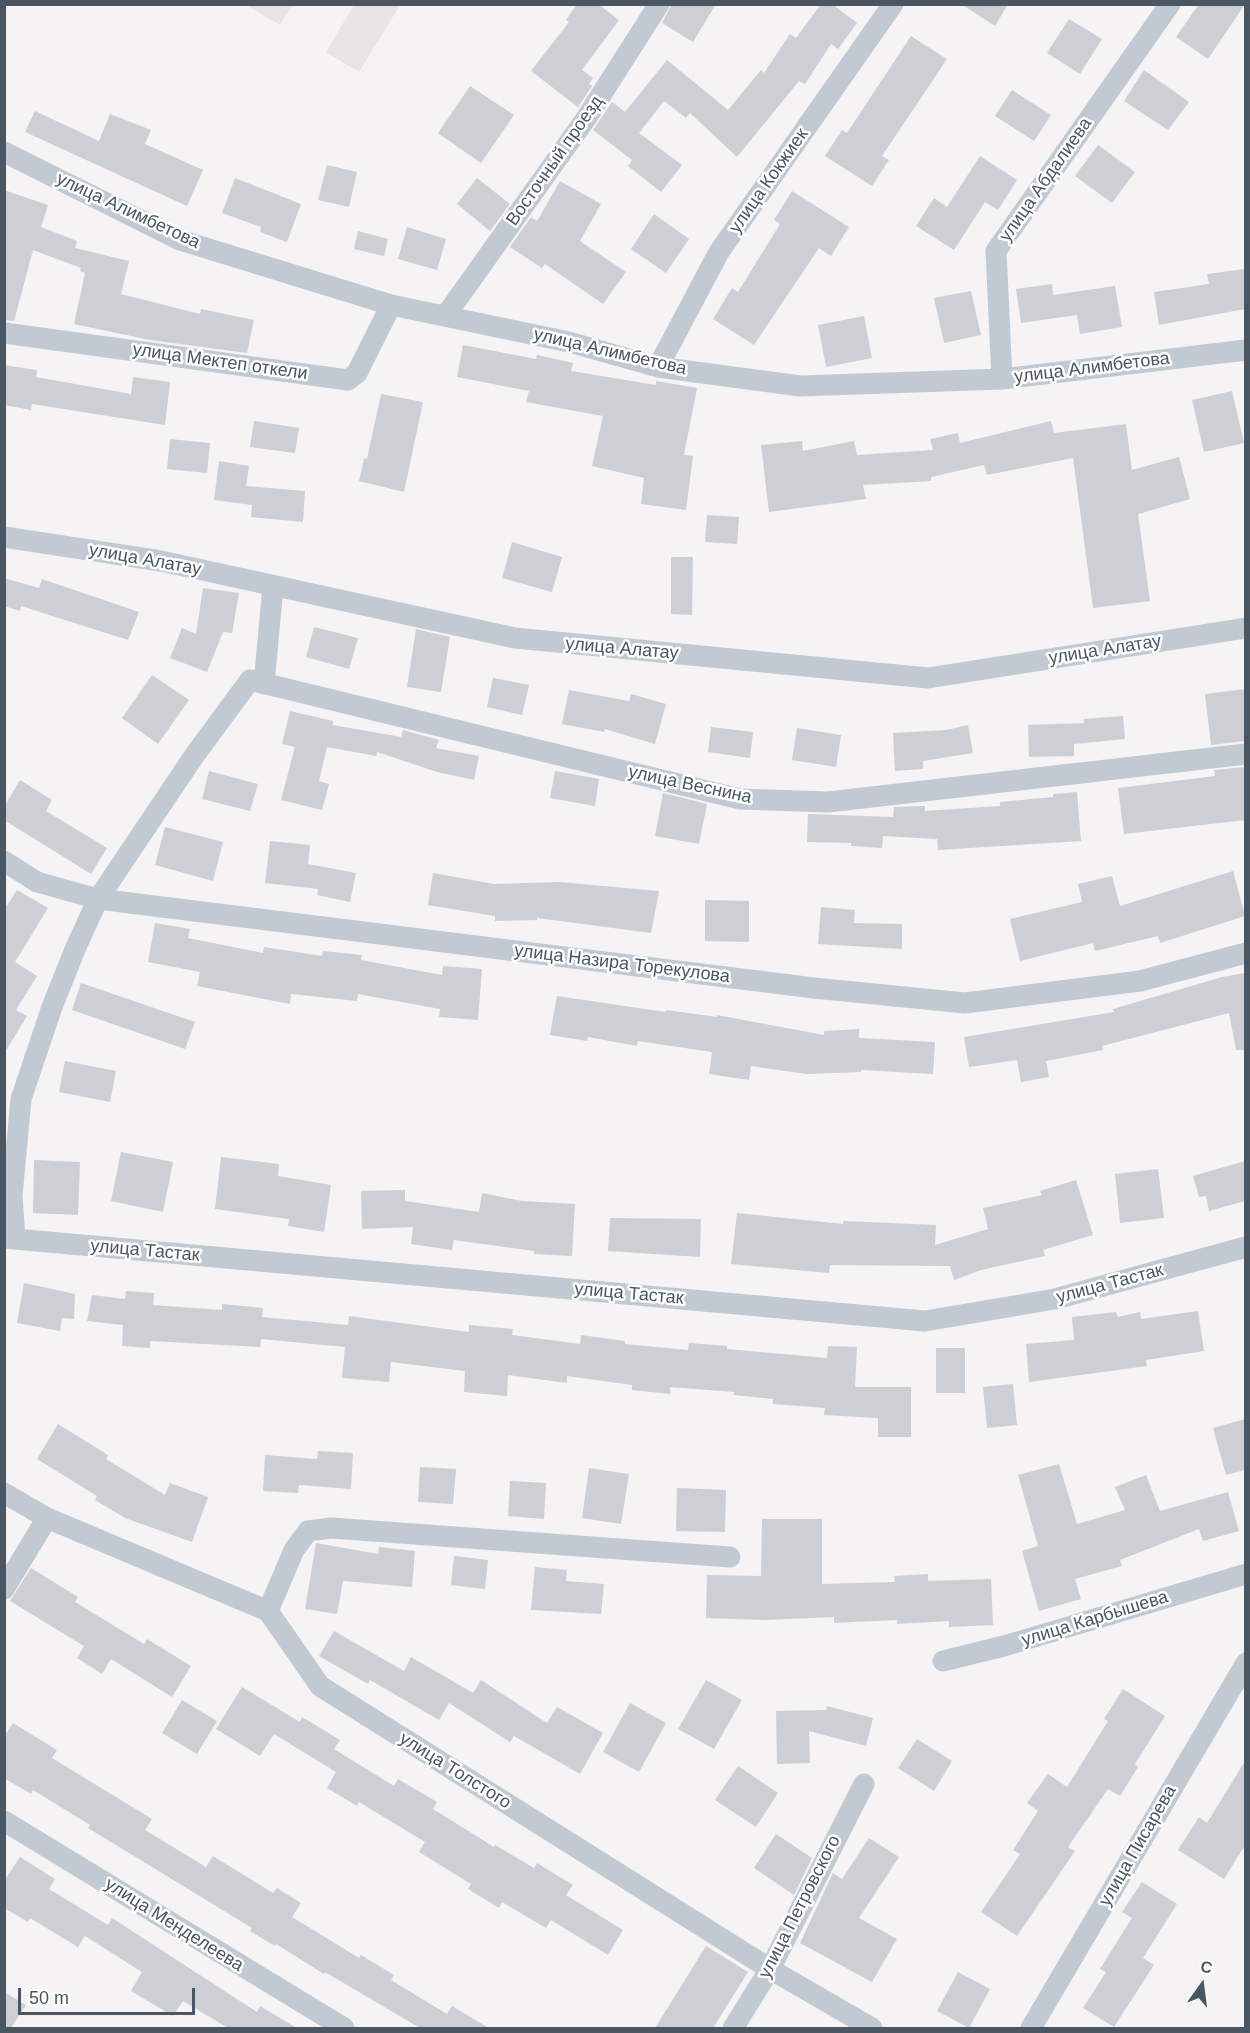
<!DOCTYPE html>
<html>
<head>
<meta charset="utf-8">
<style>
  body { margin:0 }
  #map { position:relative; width:1250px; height:2033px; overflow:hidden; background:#f5f3f3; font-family:Helvetica,sans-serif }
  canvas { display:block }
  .frame { position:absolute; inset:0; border:6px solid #4a5661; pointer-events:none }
  .north { position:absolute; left:1172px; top:1955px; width:60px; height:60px; -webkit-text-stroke:4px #fff; paint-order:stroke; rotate:14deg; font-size:16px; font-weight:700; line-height:24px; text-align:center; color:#4a5661 }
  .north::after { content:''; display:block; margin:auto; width:21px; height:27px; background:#4a5661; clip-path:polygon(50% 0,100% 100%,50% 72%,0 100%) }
  .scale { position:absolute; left:18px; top:1988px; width:177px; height:27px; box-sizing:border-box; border:3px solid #4a5661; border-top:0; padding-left:8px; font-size:18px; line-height:21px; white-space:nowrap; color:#4a5661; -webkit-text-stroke:4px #fff; paint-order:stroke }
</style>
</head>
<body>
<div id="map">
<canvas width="1250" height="2033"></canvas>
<div class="frame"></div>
<div class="north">С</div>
<div class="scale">50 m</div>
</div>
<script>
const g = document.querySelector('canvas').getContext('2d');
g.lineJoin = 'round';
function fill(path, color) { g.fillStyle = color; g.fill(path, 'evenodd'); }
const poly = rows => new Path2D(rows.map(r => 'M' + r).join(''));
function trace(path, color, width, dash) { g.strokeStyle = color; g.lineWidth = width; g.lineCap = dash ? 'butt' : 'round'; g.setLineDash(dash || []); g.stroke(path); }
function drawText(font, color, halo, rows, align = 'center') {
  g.font = font + ' Helvetica,sans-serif'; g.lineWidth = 5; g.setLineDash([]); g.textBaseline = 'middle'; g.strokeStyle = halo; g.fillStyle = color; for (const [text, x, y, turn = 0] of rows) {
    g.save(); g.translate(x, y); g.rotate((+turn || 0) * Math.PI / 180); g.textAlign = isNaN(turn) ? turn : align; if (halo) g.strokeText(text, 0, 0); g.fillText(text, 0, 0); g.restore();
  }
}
fill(poly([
  [246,5,293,4,293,5,280,25],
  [354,5,400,5,359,72,326,52]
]), '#e6e4e5');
fill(poly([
  [577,4,598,4,619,20,582,70,593,78,589,84,592,86,578,107,531,71,569,22,566,20],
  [672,4,716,4,693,42,662,23],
  [821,4,832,4,857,23,838,49,831,44,805,84,799,81,737,157,690,113,686,118,664,101,639,133,682,165,661,192,628,166,632,160,593,130,612,102,625,112,667,60,728,110,761,70,764,73,790,34,796,38],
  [961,4,1008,4,995,26],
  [1199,4,1245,4,1208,59,1176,37],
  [1069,19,1102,39,1080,74,1047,53],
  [911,36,947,59,882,156,889,160,872,186,825,156,842,130,847,133],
  [1144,70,1189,102,1168,130,1124,101],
  [470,86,514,115,481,163,438,133],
  [1012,90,1051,115,1034,141,995,116],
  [35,111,99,141,110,114,151,130,145,144,203,170,187,206,25,132],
  [1098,145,1135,172,1112,203,1075,176],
  [980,156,1017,180,998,210,985,202,954,250,916,226,934,198,947,207],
  [327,165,357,172,349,207,318,200],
  [235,178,301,204,287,242,260,232,261,227,222,213],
  [477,178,510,204,490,231,457,204],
  [560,181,601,204,580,241,626,272,603,304,545,264,542,268,510,247,531,217,537,221],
  [4,190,48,205,41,227,77,241,75,248,129,261,121,294,200,314,201,309,254,320,247,353,150,340,74,324,85,273,80,271,81,268,33,250,14,321,4,320],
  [792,191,849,227,831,256,819,248,754,345,713,319,732,288,738,292,780,224,774,220],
  [654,214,689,239,666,273,631,249],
  [407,227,446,239,437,270,398,259],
  [358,231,388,239,384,256,354,249],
  [1245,269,1245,309,1159,325,1154,292,1209,284,1207,274],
  [1052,284,1053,295,1115,286,1122,327,1080,334,1077,315,1021,323,1016,289],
  [971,291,981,335,944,343,934,298],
  [864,316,872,358,826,367,818,325],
  [463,345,536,359,537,355,573,363,571,371,656,385,656,381,697,388,684,455,693,456,686,510,641,504,644,478,592,466,603,416,526,402,529,391,457,377],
  [4,365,37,370,36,377,131,394,133,377,170,382,165,425,32,404,31,410,4,405],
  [1232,391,1244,443,1204,452,1192,400],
  [381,394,423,402,404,492,359,481,364,458,367,459],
  [254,421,299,428,295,453,250,447],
  [1051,421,1054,433,1126,424,1132,470,1179,457,1190,499,1138,514,1150,601,1093,608,1073,458,987,475,984,465,931,477,931,481,863,485,866,499,769,512,761,445,802,441,803,451,854,441,857,455,933,450,930,439,958,433,960,443],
  [170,439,210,443,207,473,167,469],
  [219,461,249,466,246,486,305,491,303,522,251,517,252,505,214,500],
  [707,515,739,517,737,544,705,542],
  [512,542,562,557,552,592,502,578],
  [671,557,693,557,692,615,671,614],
  [4,578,39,588,42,579,139,612,128,640,21,606,20,611,4,606],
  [203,588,239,593,232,633,223,632,207,672,170,658,182,628,196,634],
  [314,627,358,638,349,669,306,657],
  [416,629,450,637,441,692,407,687],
  [152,675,189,700,158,744,122,718],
  [493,678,529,685,522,715,487,707],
  [1245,689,1245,741,1211,745,1205,694],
  [569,690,629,701,631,694,666,704,655,744,605,729,604,732,562,724],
  [290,711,333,721,333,725,401,737,403,730,439,740,436,748,479,756,474,780,437,772,377,752,376,756,327,747,319,781,329,784,322,810,281,800,295,747,282,744],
  [1123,716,1125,739,1074,744,1074,756,1029,757,1028,725,1084,723,1084,719],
  [968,725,973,753,923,761,923,769,895,771,893,733,946,730],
  [711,727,753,732,750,758,708,752],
  [797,728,841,735,836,767,792,760],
  [1245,767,1245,820,1124,834,1118,788,1215,776,1214,770],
  [209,771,258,784,250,811,202,799],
  [555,771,599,779,595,806,550,798],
  [20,780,52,800,46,811,107,848,91,874,4,820,4,807],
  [1077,792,1081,841,938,850,937,839,883,836,882,848,851,846,851,843,807,842,808,814,893,817,894,807,925,806,925,811,1000,806,1000,802,1053,797,1053,794],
  [663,793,707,804,699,844,655,836],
  [165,827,223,842,213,881,155,865],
  [270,841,310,845,308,864,356,873,350,902,317,895,318,889,265,883],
  [1233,871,1245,916,1160,943,1158,936,1095,951,1093,943,1020,961,1010,919,1082,902,1078,884,1112,876,1120,906],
  [433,873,494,884,559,882,659,891,651,933,537,918,537,920,495,921,495,916,428,905],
  [17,890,48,908,15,962,37,976,16,1010,27,1016,4,1054,4,910],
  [705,900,749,901,749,942,705,941],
  [821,907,855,910,854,923,902,924,902,949,818,944],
  [155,923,190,929,188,938,263,953,264,947,322,956,323,951,362,955,361,960,442,975,443,966,482,969,478,1020,439,1017,440,1009,358,994,357,1001,291,994,290,1004,197,986,200,972,148,962],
  [1245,973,1245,1050,1236,1050,1229,1013,1102,1046,1103,1050,1046,1061,1049,1077,1021,1082,1017,1060,969,1067,964,1037,1114,1012,1113,1009,1222,977],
  [81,983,195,1022,185,1049,72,1010],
  [557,996,665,1012,666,1010,717,1017,717,1015,824,1035,824,1031,859,1029,859,1038,935,1042,933,1074,861,1070,861,1072,806,1074,751,1066,749,1080,709,1074,712,1052,638,1041,637,1046,588,1037,587,1041,550,1035],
  [65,1061,116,1071,110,1102,59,1092],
  [121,1152,173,1162,163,1212,111,1201],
  [221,1157,279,1164,278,1176,331,1185,324,1232,288,1226,289,1219,215,1209],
  [34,1160,80,1162,78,1215,33,1213],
  [1245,1161,1245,1201,1209,1211,1206,1196,1199,1197,1193,1176],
  [1158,1169,1164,1218,1120,1223,1115,1174],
  [1076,1180,1093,1235,1043,1250,1045,1256,981,1270,954,1280,950,1266,830,1265,829,1273,731,1264,737,1213,843,1224,843,1221,936,1225,935,1245,988,1229,983,1208,1042,1195,1040,1191],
  [405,1190,405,1201,479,1212,482,1193,522,1201,575,1204,572,1256,534,1254,534,1251,454,1240,452,1250,411,1244,413,1227,362,1229,361,1191],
  [610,1218,701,1219,700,1257,608,1251],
  [24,1283,75,1294,74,1319,62,1318,60,1331,17,1323],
  [126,1291,154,1293,153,1305,222,1310,222,1304,263,1308,262,1317,348,1325,349,1316,469,1332,469,1325,513,1329,512,1335,580,1344,581,1335,625,1341,625,1344,688,1350,689,1343,727,1346,727,1349,827,1358,828,1346,857,1347,855,1387,911,1387,911,1437,878,1437,878,1418,824,1415,825,1408,773,1404,773,1399,734,1395,734,1392,670,1387,670,1394,632,1390,632,1385,567,1376,567,1383,508,1375,507,1396,464,1392,465,1371,391,1362,389,1382,342,1378,345,1347,261,1339,260,1347,150,1341,150,1348,122,1346,123,1325,87,1321,92,1295,125,1299],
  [1198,1311,1204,1351,1146,1360,1147,1366,1029,1382,1026,1344,1074,1340,1072,1317,1116,1312,1118,1317,1140,1312,1141,1319],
  [936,1348,965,1348,965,1393,936,1393],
  [1013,1384,1017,1425,987,1428,983,1387],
  [1245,1419,1245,1470,1226,1475,1213,1428],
  [58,1424,108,1455,106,1459,165,1495,170,1483,208,1497,192,1542,125,1518,95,1500,97,1496,37,1459],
  [318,1451,353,1453,351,1489,299,1485,298,1493,263,1491,265,1455,317,1459],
  [1059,1464,1077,1524,1125,1510,1115,1487,1146,1475,1160,1511,1228,1492,1239,1531,1203,1541,1199,1529,1120,1560,1122,1566,1075,1579,1081,1599,1039,1611,1022,1551,1038,1546,1018,1475],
  [420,1467,456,1469,453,1504,418,1502],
  [589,1468,629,1474,621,1524,582,1518],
  [510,1481,546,1483,544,1519,508,1516],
  [677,1488,726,1490,725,1532,676,1531],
  [762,1519,822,1519,822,1584,895,1582,894,1576,928,1574,928,1581,991,1579,993,1625,949,1627,949,1621,897,1624,897,1620,834,1623,834,1617,765,1620,706,1618,707,1575,761,1576],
  [316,1543,378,1554,379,1547,415,1551,412,1587,343,1581,337,1614,305,1609],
  [454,1556,488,1560,485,1589,451,1585],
  [535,1567,567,1570,566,1581,604,1584,601,1614,531,1610],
  [31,1568,78,1597,75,1602,144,1644,147,1639,191,1666,172,1697,111,1659,102,1674,77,1658,84,1646,10,1601],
  [334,1631,404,1671,411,1657,473,1693,481,1680,547,1723,557,1707,603,1733,580,1774,514,1736,510,1742,449,1703,439,1720,370,1680,368,1684,319,1656],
  [706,1680,742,1700,714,1749,678,1729],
  [242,1687,300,1722,302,1717,340,1740,334,1749,394,1786,398,1779,437,1802,433,1809,494,1847,495,1845,534,1868,537,1863,573,1885,566,1895,623,1930,608,1955,551,1920,546,1928,502,1902,499,1908,468,1889,471,1884,419,1852,425,1842,359,1802,357,1806,327,1788,336,1772,274,1734,260,1756,216,1729],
  [1123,1689,1165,1716,1135,1764,1138,1767,1120,1796,1108,1789,1068,1847,1075,1851,1017,1936,981,1912,1020,1854,1013,1850,1038,1811,1027,1803,1048,1774,1067,1787,1108,1721,1104,1719],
  [182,1700,217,1721,197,1754,162,1733],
  [630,1703,666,1723,639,1772,603,1752],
  [827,1706,873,1718,866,1746,809,1731,810,1763,777,1764,776,1711,826,1710],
  [13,1723,57,1750,52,1758,152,1819,145,1830,206,1867,213,1856,273,1893,277,1888,301,1903,292,1917,359,1958,361,1955,394,1975,391,1980,447,2014,452,2006,489,2028,420,2028,325,1972,324,1974,276,1944,275,1946,250,1931,252,1928,88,1828,90,1825,33,1790,31,1794,4,1778,4,1737],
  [917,1739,952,1761,934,1791,898,1768],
  [1245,1761,1245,1845,1224,1879,1178,1850,1199,1817,1207,1823],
  [738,1766,778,1793,756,1827,715,1800],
  [776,1834,812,1858,794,1895,754,1868],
  [869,1838,899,1857,859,1918,897,1939,872,1982,800,1943,833,1873,842,1879],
  [20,1857,55,1879,49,1889,108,1925,112,1918,257,2012,260,2006,297,2028,228,2028,183,2001,173,2016,131,1991,142,1972,85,1936,78,1947,30,1918,28,1922,4,1908,4,1881],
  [1142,1882,1177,1904,1143,1958,1154,1965,1114,2027,1083,2008,1106,1972,1100,1969,1132,1918,1122,1912],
  [706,1946,748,1972,713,2028,655,2028],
  [958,1972,990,1989,969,2028,937,2011],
  [4,1992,26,2005,11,2028,4,2028]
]), '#cdcfd5');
trace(poly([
  [4,152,180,240,391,305,569,342,658,367,800,386,1002,379,1246,350],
  [446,315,587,117,659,4],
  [4,333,348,380,357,373,391,305],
  [658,367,719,252,893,4],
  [1002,379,996,251,1170,4],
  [4,537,161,561,515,638,928,678,1246,628],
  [264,684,273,586],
  [4,861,37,882,98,899,814,988,965,1003,1140,981,1246,953],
  [4,1238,925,1321,1055,1299,1246,1247],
  [15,1239,12,1196,21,1099,52,1007,76,947,98,899,194,756,250,680,740,799,828,802,1246,754],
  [4,1493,47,1518,268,1611,320,1686,770,1969,872,2028],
  [4,1589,47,1518],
  [268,1611,294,1550,308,1531,331,1528,730,1557],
  [943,1661,1004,1646,1246,1574],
  [4,1821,344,2028],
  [733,2028,770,1969,864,1784],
  [1031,2028,1246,1663]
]), '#c1cad2', 21);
drawText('18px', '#4a5661', '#fff', [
  ["Восточный проезд",555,161,-55],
  ["улица Абдалиева",1046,180,-55],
  ["улица Кокжиек",769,181,-55],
  ["улица Алимбетова",128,211,25],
  ["улица Алимбетова",610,352,13],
  ["улица Мектеп откели",220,362,8],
  ["улица Алимбетова",1092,368,-7],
  ["улица Алатау",145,560,10],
  ["улица Алатау",622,649,5],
  ["улица Алатау",1105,650,-9],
  ["улица Веснина",690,785,12],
  ["улица Назира Торекулова",622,964,7],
  ["улица Тастак",145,1251,5],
  ["улица Тастак",1110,1284,-15],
  ["улица Тастак",629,1294,5],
  ["улица Карбышева",1095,1619,-17],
  ["улица Толстого",455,1771,32],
  ["улица Писарева",1138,1846,-60],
  ["улица Петровского",800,1907,-63],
  ["улица Менделеева",174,1925,32]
]);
</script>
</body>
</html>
